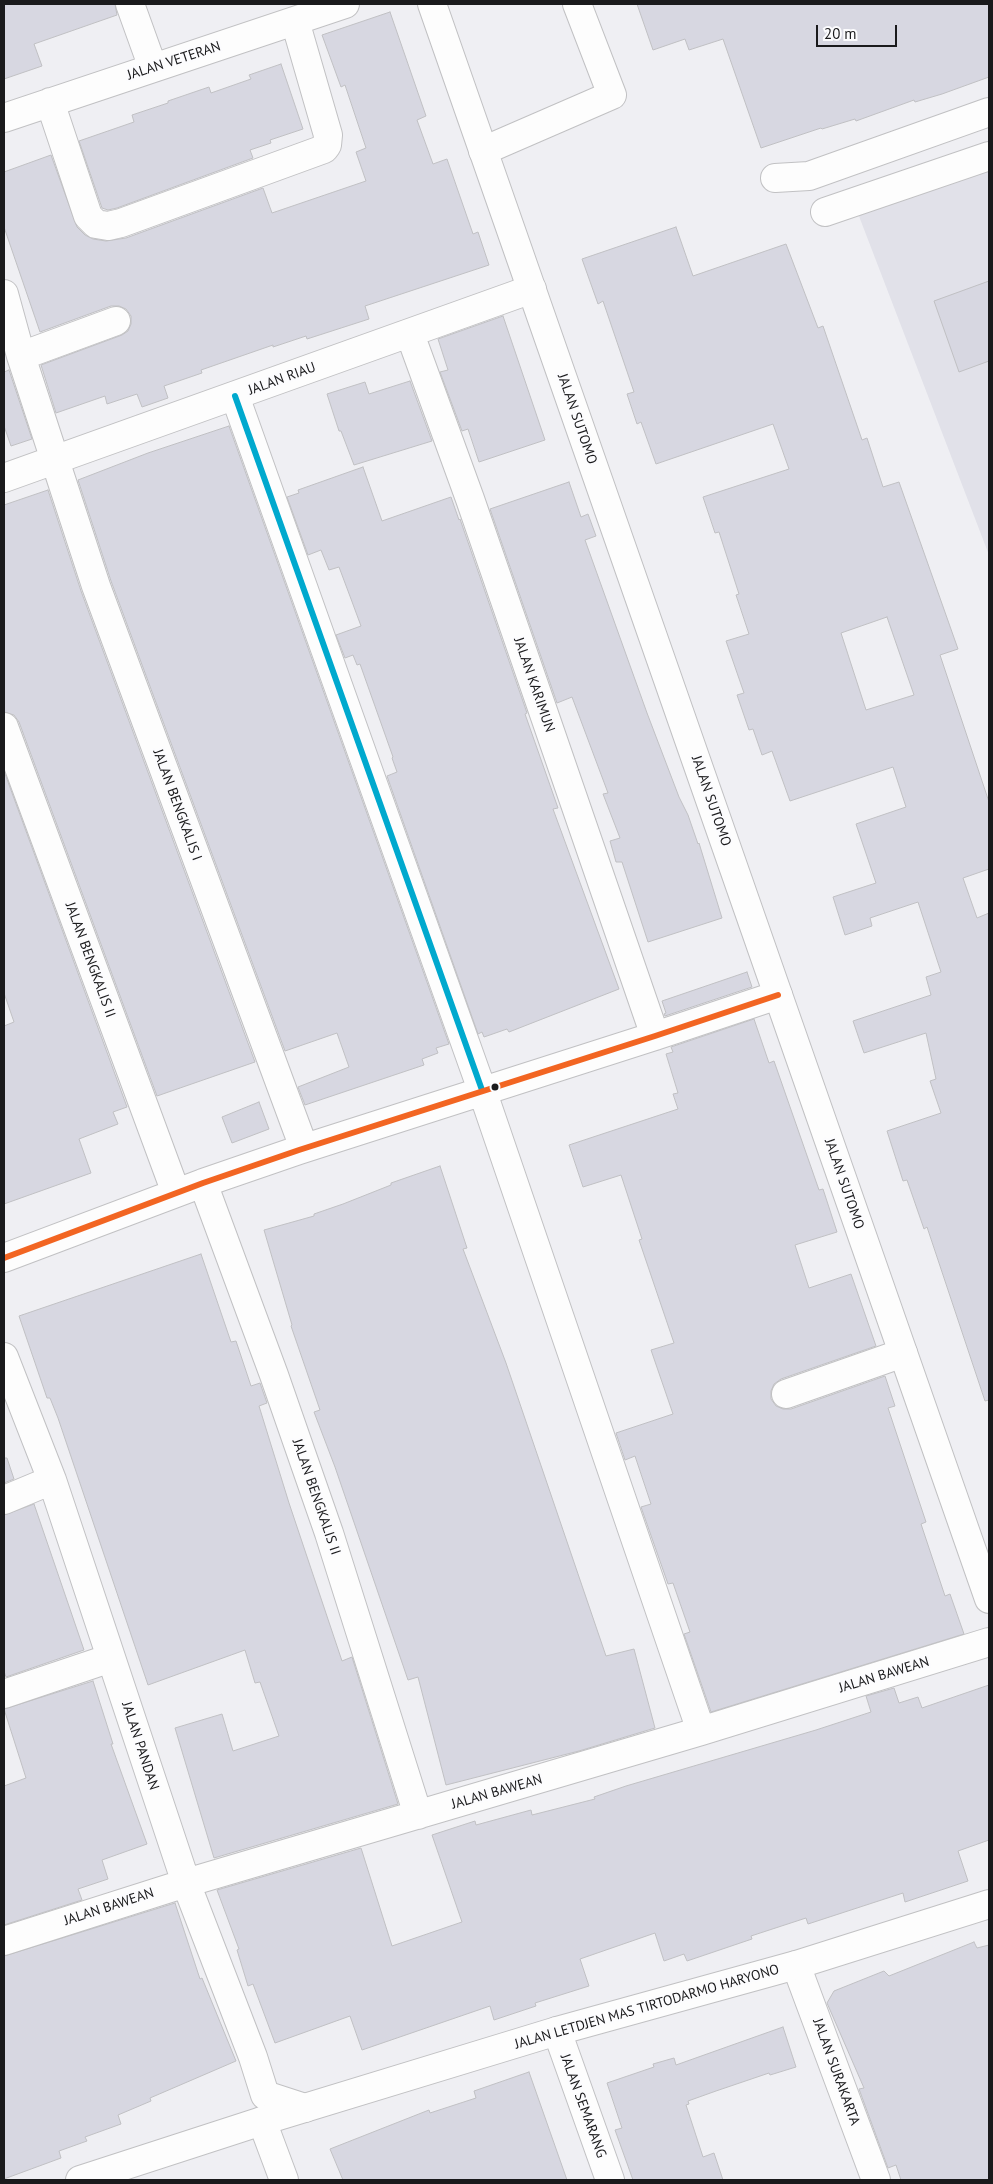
<!DOCTYPE html>
<html>
<head>
<meta charset="utf-8">
<style>
  body { margin:0 }
  #map { position:relative; width:993px; height:2184px; overflow:hidden; background:#efeff3; font-family:"PT Sans",sans-serif }
  canvas { display:block }
  .frame { position:absolute; inset:0; border:5px solid #1a1a1c; pointer-events:none }
  .scale { position:absolute; left:816px; top:25px; width:81px; height:22px; box-sizing:border-box; border:2px solid #1a1a1c; border-top:0; padding-left:6px; font-size:15px; line-height:18px; white-space:nowrap; color:#1a1a1c; -webkit-text-stroke:4px #fcfcfe; paint-order:stroke }
</style>
</head>
<body>
<div id="map">
<canvas width="993" height="2184"></canvas>
<div class="frame"></div>
<div class="scale">20 m</div>
</div>
<script>
const g = document.querySelector('canvas').getContext('2d');
g.lineJoin = 'round';
function fill(path, color) { g.fillStyle = color; g.fill(path, 'evenodd'); }
const poly = rows => new Path2D(rows.map(r => 'M' + r).join(''));
function trace(path, color, width, dash) { g.strokeStyle = color; g.lineWidth = width; g.lineCap = dash ? 'butt' : 'round'; g.setLineDash(dash || []); g.stroke(path); }
function drawText(font, color, halo, rows, align = 'center') {
  g.font = font + ' "PT Sans",sans-serif'; g.lineWidth = 4.5; g.setLineDash([]); g.textBaseline = 'middle'; g.strokeStyle = halo; g.fillStyle = color; for (const [text, x, y, turn = 0] of rows) {
    g.save(); g.translate(x, y); g.rotate((+turn || 0) * Math.PI / 180); g.textAlign = isNaN(turn) ? turn : align; if (halo) g.strokeText(text, 0, 0); g.fillText(text, 0, 0); g.restore();
  }
}
fill(poly([
  [989,165,989,555,857,211]
]), '#e1e1e9');
const building = poly([
  [4,4,115,4,117,15,34,44,42,66,4,79,4,4],
  [637,4,989,4,989,77,942,94,915,102,914,100,856,121,855,119,822,129,821,128,761,148,723,39,689,50,685,39,653,50,637,4],
  [390,12,426,116,417,120,433,164,447,159,473,234,478,232,489,265,365,306,369,319,307,339,306,336,273,347,273,345,201,370,202,373,164,386,168,398,142,407,137,394,107,404,105,396,56,413,41,365,122,335,128,331,131,324,131,316,126,309,119,306,111,306,40,332,4,227,4,172,51,155,77,227,85,235,93,239,106,241,126,238,263,188,272,213,366,181,356,152,366,148,345,85,341,87,322,35,390,12],
  [281,64,303,129,270,140,271,143,250,150,253,158,117,208,108,210,102,208,79,141,134,122,132,115,168,103,168,101,209,87,211,93,251,79,249,75,281,64],
  [676,227,693,276,786,244,818,328,823,326,862,440,867,438,883,487,899,482,958,649,940,655,989,802,989,869,963,878,977,918,989,913,989,1400,985,1401,927,1227,924,1229,907,1180,903,1181,887,1131,941,1113,930,1081,936,1079,926,1033,864,1053,853,1021,931,995,926,977,941,972,918,902,870,918,872,926,845,935,833,897,876,883,856,824,906,807,893,767,790,801,772,751,762,755,753,729,749,730,737,695,744,693,726,641,749,634,736,595,739,594,719,532,715,533,703,497,789,469,773,424,656,464,641,422,637,424,627,394,634,392,603,301,598,304,582,259,676,227],
  [887,617,914,695,866,710,841,633,887,617],
  [989,281,989,361,959,372,934,301,989,281],
  [503,316,545,440,479,462,468,429,462,431,440,372,448,370,438,339,503,316],
  [9,370,32,439,11,446,4,426,4,372,9,370],
  [410,381,432,441,354,465,341,431,339,431,327,394,365,382,369,394,410,381],
  [229,426,449,1044,436,1048,438,1053,422,1059,424,1065,305,1105,298,1087,349,1067,337,1033,285,1051,111,581,78,480,148,453,229,426],
  [363,467,382,521,451,497,459,520,460,519,527,713,525,714,558,808,553,809,619,989,509,1032,507,1029,484,1037,482,1032,478,1034,387,776,397,772,392,758,393,757,360,664,357,665,353,655,345,658,336,635,361,626,351,599,339,567,329,570,321,550,308,555,287,497,299,493,298,490,363,467],
  [569,482,581,517,588,514,596,536,585,540,647,713,679,797,688,815,698,844,699,843,722,918,648,942,622,862,616,862,610,841,620,838,603,794,608,793,572,697,557,703,490,509,569,482],
  [48,490,81,591,255,1062,157,1096,19,722,14,715,4,712,4,505,48,490],
  [4,771,127,1107,113,1112,118,1124,79,1139,91,1173,4,1204,4,1026,14,1022,4,993,4,771],
  [747,972,752,987,665,1016,664,1014,666,1013,662,1001,747,972],
  [754,1019,769,1063,774,1061,819,1190,823,1189,837,1232,795,1245,809,1288,851,1274,876,1346,781,1379,774,1384,771,1391,771,1399,776,1406,783,1409,791,1409,885,1376,895,1406,888,1408,926,1522,921,1524,945,1596,950,1594,964,1634,711,1712,684,1634,690,1632,673,1583,668,1584,641,1507,651,1504,635,1456,625,1460,616,1433,673,1414,651,1350,674,1343,639,1240,642,1239,621,1175,583,1187,569,1145,678,1109,673,1094,678,1093,666,1054,673,1052,671,1047,754,1019],
  [259,1102,269,1129,232,1143,222,1117,259,1102],
  [440,1166,467,1248,463,1249,506,1363,606,1656,634,1649,655,1728,579,1751,446,1785,418,1677,408,1680,335,1467,314,1412,320,1410,291,1326,292,1325,264,1230,314,1216,314,1214,343,1204,391,1185,391,1183,440,1166],
  [201,1254,231,1342,236,1341,251,1386,260,1383,267,1403,259,1406,289,1503,342,1661,352,1657,398,1804,214,1858,175,1728,222,1714,233,1751,279,1736,260,1682,255,1683,245,1650,148,1685,58,1418,50,1398,47,1398,19,1316,201,1254],
  [4,1458,7,1458,14,1479,4,1483,4,1458],
  [34,1504,84,1650,6,1677,4,1671,4,1515,34,1504],
  [93,1681,113,1744,111,1744,147,1844,102,1860,108,1879,78,1889,82,1900,4,1925,4,1786,26,1778,4,1709,93,1681],
  [989,1685,989,1840,958,1851,968,1881,905,1902,903,1893,808,1924,806,1918,751,1936,752,1939,687,1961,684,1954,664,1961,655,1933,580,1959,589,1986,535,2003,536,2006,494,2020,490,2006,362,2050,350,2016,275,2043,253,1984,248,1986,237,1950,239,1949,217,1890,361,1848,392,1946,462,1922,432,1835,475,1821,476,1825,531,1810,532,1815,595,1799,594,1797,626,1786,816,1730,871,1712,866,1696,894,1688,899,1703,918,1697,922,1708,989,1685],
  [175,1903,200,1979,202,1978,236,2061,150,2098,151,2101,118,2115,121,2124,85,2137,87,2141,59,2151,61,2158,4,2179,4,1956,175,1903],
  [974,1942,977,1948,989,1945,989,2180,901,2180,896,2165,888,2168,859,2089,864,2088,827,2003,834,1991,884,1971,889,1976,974,1942],
  [783,2027,796,2067,770,2075,769,2073,716,2091,688,2101,689,2104,686,2105,703,2157,714,2153,723,2180,633,2180,615,2130,622,2128,607,2083,654,2067,653,2064,674,2058,676,2065,783,2027],
  [529,2072,567,2180,343,2180,330,2149,429,2110,430,2113,476,2098,474,2091,529,2072]
]);
fill(building, '#d7d7e1');
trace(building, '#c0c0c3', 1);
const minor = poly([
  [130,4,153,68],
  [50,102,88,216,96,224,108,226,121,223,324,149,327,145,328,135,295,21],
  [4,118,345,4],
  [483,151,612,95,577,4],
  [775,178,809,176,989,112],
  [825,212,989,156],
  [4,294,21,356,96,586,304,1148],
  [410,334,470,499,655,1036],
  [21,356,116,321],
  [235,396,482,1090,701,1731],
  [4,478,532,289],
  [4,727,176,1193],
  [203,1183,274,1375,329,1533,418,1815],
  [4,1258,203,1183,299,1150,655,1036,778,995],
  [4,1357,52,1480,186,1883,253,2057,265,2095,305,2108],
  [786,1394,903,1353],
  [4,1500,52,1480],
  [4,1694,111,1658],
  [4,1941,186,1883,701,1731,989,1642],
  [796,1965,876,2180],
  [557,2031,610,2180],
  [262,2121,284,2180]
]);
const major = poly([
  [432,4,989,1599],
  [80,2180,262,2121,557,2031,796,1965,989,1904]
]);
trace(minor, '#c1c1c3', 30);
trace(major, '#c1c1c3', 30);
trace(minor, '#fdfdfd', 28);
trace(major, '#fdfdfd', 28);
trace(poly([
  [235,396,482,1090]
]), '#00a9ce', 6);
trace(poly([
  [4,1258,203,1183,299,1150,655,1036,778,995]
]), '#f26522', 6);
for (const [x, y, r, color] of [
  [495,1087,4.5,"#1a1a1c"]
]) { const dot = new Path2D(); dot.arc(x, y, r, 0, 2 * Math.PI); g.fillStyle = color; g.fill(dot); trace(dot, '#fcfcfe', 2); }
drawText('14px', '#1a1a1c', '#fcfcfe', [
  ["JALAN VETERAN",174,61,-18],
  ["JALAN RIAU",282,379,-20],
  ["JALAN SUTOMO",577,419,71],
  ["JALAN KARIMUN",534,685,71],
  ["JALAN SUTOMO",711,801,71],
  ["JALAN BENGKALIS I",177,805,70],
  ["JALAN BENGKALIS II",90,960,70],
  ["JALAN SUTOMO",844,1184,71],
  ["JALAN BENGKALIS II",316,1497,71],
  ["JALAN BAWEAN",884,1675,-17],
  ["JALAN PANDAN",140,1746,72],
  ["JALAN BAWEAN",497,1792,-16],
  ["JALAN BAWEAN",109,1907,-18],
  ["JALAN LETDJEN MAS TIRTODARMO HARYONO",647,2007,-16],
  ["JALAN SURAKARTA",836,2072,70],
  ["JALAN SEMARANG",583,2106,70]
]);
</script>
</body>
</html>
